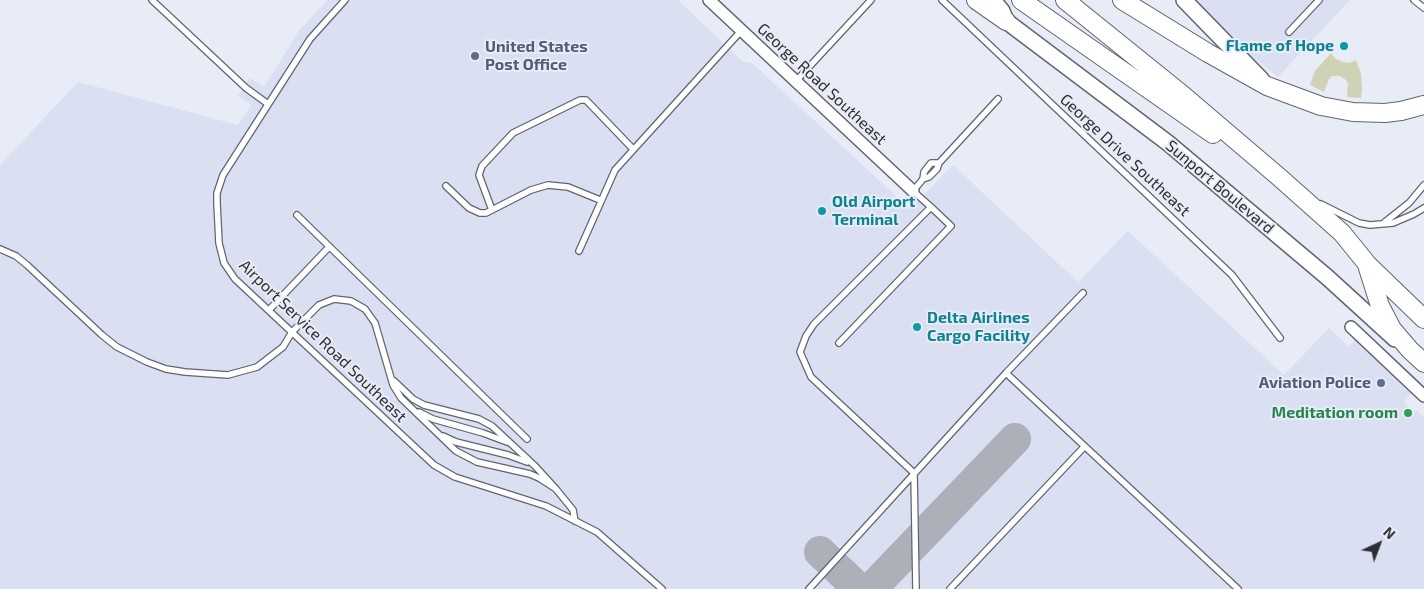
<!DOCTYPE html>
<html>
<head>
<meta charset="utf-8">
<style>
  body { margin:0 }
  #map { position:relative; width:1424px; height:589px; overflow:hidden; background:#e8ecf7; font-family:"Exo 2",sans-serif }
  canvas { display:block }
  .north { position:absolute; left:1354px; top:519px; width:50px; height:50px; -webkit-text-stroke:4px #e8ecf7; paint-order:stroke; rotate:43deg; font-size:14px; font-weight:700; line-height:20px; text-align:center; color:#2d2e32 }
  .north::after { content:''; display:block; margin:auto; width:18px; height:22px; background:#2d2e32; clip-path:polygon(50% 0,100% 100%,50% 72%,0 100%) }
</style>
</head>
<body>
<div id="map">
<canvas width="1424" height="589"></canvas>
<div class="north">N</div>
</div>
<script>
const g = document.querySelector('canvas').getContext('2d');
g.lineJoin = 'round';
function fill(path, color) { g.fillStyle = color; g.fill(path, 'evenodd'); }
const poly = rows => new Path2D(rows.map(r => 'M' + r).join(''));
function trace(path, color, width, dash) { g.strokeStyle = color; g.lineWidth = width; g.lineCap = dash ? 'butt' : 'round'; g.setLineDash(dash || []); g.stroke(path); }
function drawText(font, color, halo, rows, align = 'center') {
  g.font = font + ' "Exo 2",sans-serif'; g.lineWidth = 4; g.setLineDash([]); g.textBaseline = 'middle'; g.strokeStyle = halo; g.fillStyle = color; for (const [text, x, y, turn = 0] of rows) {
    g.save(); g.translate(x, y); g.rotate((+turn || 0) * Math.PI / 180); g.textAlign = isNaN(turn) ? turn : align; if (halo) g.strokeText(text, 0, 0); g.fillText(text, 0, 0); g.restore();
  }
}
fill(poly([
  [328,0,678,0,742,61,752,63,910,209,953,165,1078,282,1128,231,1284,375,1329,328,1349,347,1355,340,1411,393,1404,402,1414,412,1416,410,1423,416,1424,416,1424,589,0,589,0,165,78,82,238,125,251,105,238,96,250,78,264,87,300,29],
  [1192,0,1350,0,1278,77,1248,53]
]), '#dadff2');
fill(poly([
  [1331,53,1336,59,1343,62,1350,63,1356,60,1361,74,1362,88,1361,98,1347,97,1348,83,1346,80,1340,76,1332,76,1329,79,1324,92,1310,85,1315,71]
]), '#d0d2b6');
trace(poly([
  [820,552,859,589],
  [871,589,1015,439]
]), '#adb0b9', 32);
const lane = poly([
  [152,0,246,88,268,104],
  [345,0,310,39,223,175,217,193,217,203,219,243,224,263,235,279,434,465,455,477,546,506,597,532,662,589],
  [942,0,1232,275,1280,338],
  [1414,0,1424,8],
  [1289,32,1319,0],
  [796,81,871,0],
  [923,179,924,172,931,163,939,163],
  [446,186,469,208,480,213,486,213,531,190,548,185,568,187,600,200],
  [1321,204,1359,223,1370,225,1393,223,1414,214,1424,208],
  [492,210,479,175,482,166,513,133,580,100,586,100,633,149],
  [297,215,527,439],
  [1385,222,1409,203,1424,185],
  [0,249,16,256,27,265,102,335,117,347,147,362,166,369,185,372,228,375,257,367,283,347,292,332,319,305,334,299,351,301,365,309,375,323,393,385,401,398,456,451,477,462,530,474,539,478,556,489],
  [579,251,615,170,741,31],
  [269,310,329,247],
  [839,343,951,226,931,207],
  [1006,373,1238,589],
  [394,381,413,399,424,405,479,419,492,426,535,466,556,489,573,510,575,521],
  [419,412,433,419,483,433,507,442],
  [443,436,456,442,508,455,527,462],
  [809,589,1006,373,1083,293],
  [916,589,914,473,811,377,800,352,806,336,814,324,931,207,913,191,923,179,929,177,937,169,939,163,998,99],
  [950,589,1084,447]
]);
const street = poly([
  [709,0,913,191],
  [1351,327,1424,396]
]);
const secondary = poly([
  [993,0,1002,11,1006,21,1168,143,1327,277,1395,339],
  [1184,0,1261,79]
]);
const primary = poly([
  [976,0,1006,21],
  [1021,0,1213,134],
  [1065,0,1184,96,1279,177,1342,233,1368,265,1424,319],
  [1122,0,1208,53,1267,86,1321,106,1353,112,1385,113,1401,111,1424,105],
  [1368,268,1380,306,1392,329,1410,350,1424,363]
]);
trace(lane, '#62646e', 8);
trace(street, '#62646e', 14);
trace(secondary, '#62646e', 18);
trace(primary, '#62646e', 20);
trace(lane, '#fff', 5.5);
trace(street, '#fff', 11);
trace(secondary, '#fff', 15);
trace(primary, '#fff', 18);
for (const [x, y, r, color] of [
  [1344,46,5,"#0f9aa8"],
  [475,56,5,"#5c6f8a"],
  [822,211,5,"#0f9aa8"],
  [917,327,5,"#0f9aa8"],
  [1381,383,5,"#5c6f8a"],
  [1408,413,5,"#2e9e5b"]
]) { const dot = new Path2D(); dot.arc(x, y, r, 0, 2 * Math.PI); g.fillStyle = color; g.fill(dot); trace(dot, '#e8ecf7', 2); }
drawText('bold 16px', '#0d838f', '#e8ecf7', [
  ["Flame of Hope",1334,46,"right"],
  ["Old Airport",832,202],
  ["Terminal",832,220],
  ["Delta Airlines",927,318],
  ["Cargo Facility",927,336]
], 'left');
drawText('bold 16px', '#4e5e75', '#e8ecf7', [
  ["United States",485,47],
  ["Post Office",485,65],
  ["Aviation Police",1371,383,"right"]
], 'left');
drawText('16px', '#2d2e32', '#e8ecf7', [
  ["George Road Southeast",822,84,43],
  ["George Drive Southeast",1125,155,43],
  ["Sunport Boulevard",1220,187,40],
  ["Airport Service Road Southeast",323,341,44]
]);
drawText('bold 16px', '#27864d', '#e8ecf7', [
  ["Meditation room",1398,413]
], 'right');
</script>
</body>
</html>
